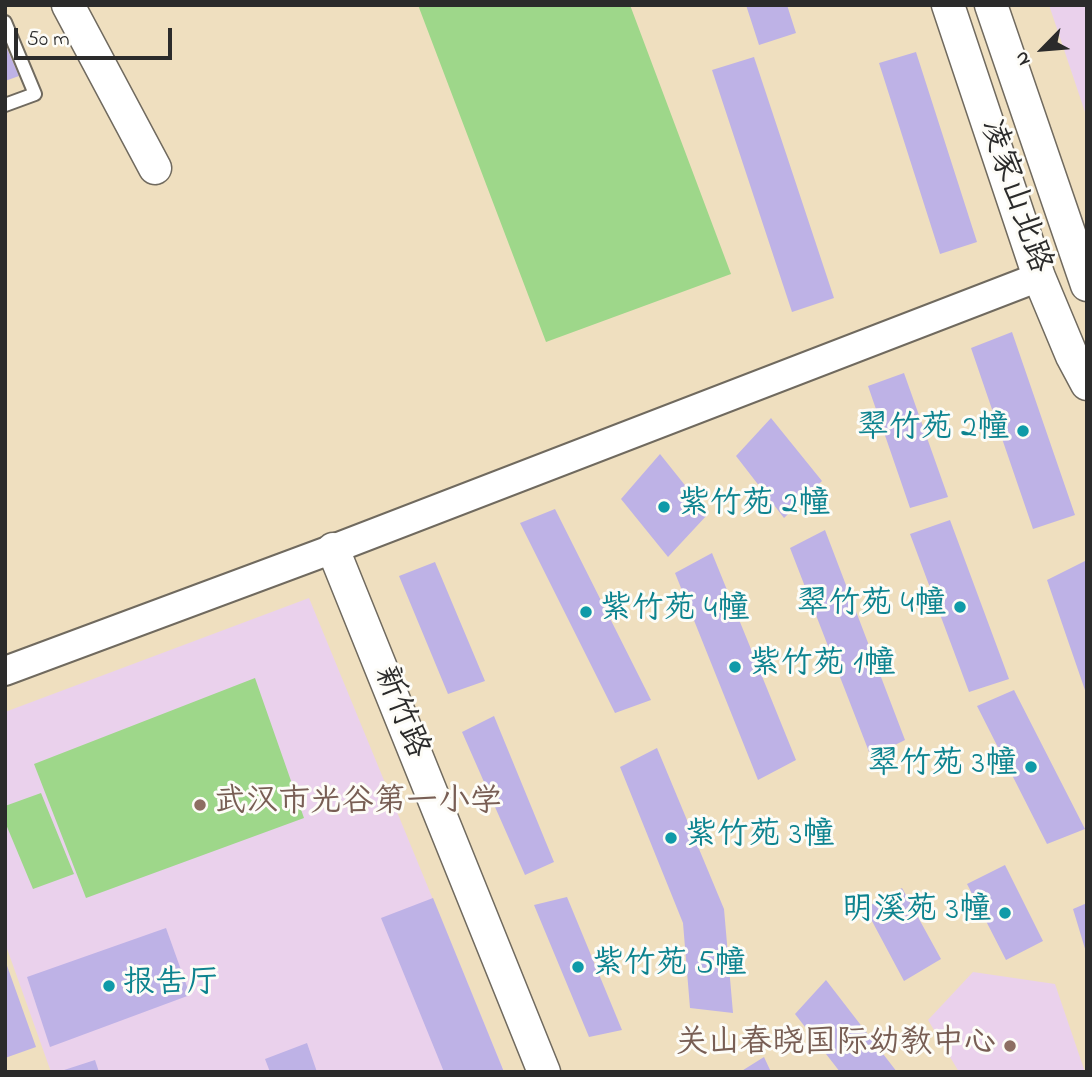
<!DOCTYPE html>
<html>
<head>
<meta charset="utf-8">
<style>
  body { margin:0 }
  #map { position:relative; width:1092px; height:1077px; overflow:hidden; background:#efdfbf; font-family:"Indie Flower",sans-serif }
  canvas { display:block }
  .frame { position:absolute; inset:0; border:7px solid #2b2b2b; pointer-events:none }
  .north { position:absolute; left:1008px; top:14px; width:70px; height:70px; -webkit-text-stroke:5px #fdfcf7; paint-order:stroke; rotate:245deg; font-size:19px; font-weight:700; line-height:28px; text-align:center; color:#2b2b2b }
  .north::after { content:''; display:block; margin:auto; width:24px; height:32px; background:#2b2b2b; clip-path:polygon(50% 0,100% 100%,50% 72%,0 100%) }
  .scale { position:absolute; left:14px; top:28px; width:158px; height:32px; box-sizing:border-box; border:4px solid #2b2b2b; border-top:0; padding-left:9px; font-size:21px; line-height:24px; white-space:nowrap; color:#2b2b2b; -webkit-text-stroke:5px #fdfcf7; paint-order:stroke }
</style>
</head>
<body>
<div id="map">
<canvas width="1092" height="1077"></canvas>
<div class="frame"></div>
<div class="north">N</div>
<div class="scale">50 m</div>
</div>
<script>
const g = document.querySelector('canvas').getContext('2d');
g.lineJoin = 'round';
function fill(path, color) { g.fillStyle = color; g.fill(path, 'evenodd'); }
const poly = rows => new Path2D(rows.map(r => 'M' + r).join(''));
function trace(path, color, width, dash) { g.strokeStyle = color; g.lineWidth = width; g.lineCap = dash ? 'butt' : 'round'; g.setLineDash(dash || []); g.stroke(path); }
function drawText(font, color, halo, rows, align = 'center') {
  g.font = font + ' "Indie Flower","LXGW WenKai TC",sans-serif'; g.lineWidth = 6; g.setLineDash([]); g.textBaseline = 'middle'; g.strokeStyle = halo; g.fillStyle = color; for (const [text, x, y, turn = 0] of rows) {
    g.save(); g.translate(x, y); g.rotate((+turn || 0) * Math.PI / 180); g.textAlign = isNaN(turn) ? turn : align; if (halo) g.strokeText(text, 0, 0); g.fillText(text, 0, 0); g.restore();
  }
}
fill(poly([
  [1049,5,1087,5,1087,118],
  [309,598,504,1072,51,1072,5,943,5,712],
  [973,972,1055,984,1085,1072,959,1072,928,1020]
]), '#ead1ec');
fill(poly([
  [418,5,630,5,731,274,546,342],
  [255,678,304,818,86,898,34,764],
  [41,793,74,874,33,889,5,822,5,806]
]), '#9ed78a');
fill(poly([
  [746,5,787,5,796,33,759,45],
  [5,44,19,76,5,81],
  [916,52,977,242,940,254,879,63],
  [754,57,834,298,792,312,712,70],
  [1012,332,1075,515,1033,529,971,348],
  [904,373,948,497,910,508,868,386],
  [771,418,822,481,784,518,736,456],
  [660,454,708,514,668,557,621,499],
  [555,509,651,700,615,713,520,523],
  [950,520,1009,679,969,692,910,534],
  [825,530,905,740,871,757,790,548],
  [712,553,796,760,758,780,675,573],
  [1087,560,1087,693,1086,693,1047,580],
  [435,562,485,681,448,694,399,576],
  [1014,690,1085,829,1047,844,977,706],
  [494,716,554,862,525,875,462,732],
  [657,748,724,909,733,1013,690,1008,683,923,620,767],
  [1005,865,1043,941,1006,960,967,884],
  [902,888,941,959,904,981,865,908],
  [567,897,622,1030,589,1037,534,905],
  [433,898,504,1072,444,1072,381,918],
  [1087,903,1087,951,1086,952,1073,909],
  [166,928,190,995,50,1047,27,977],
  [5,960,36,1047,5,1058],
  [826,980,897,1072,840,1072,795,1014],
  [307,1043,317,1072,270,1072,265,1059],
  [764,1057,771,1072,740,1072],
  [95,1060,99,1072,61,1072,61,1071]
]), '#beb2e6');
const service = poly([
  [5,22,35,94,5,105]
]);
const tertiary = poly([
  [5,671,333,549,1039,277]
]);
const secondary = poly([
  [68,5,155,168],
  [948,5,1039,277,1072,356,1087,384],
  [991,5,1087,285],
  [333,549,544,1072]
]);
trace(service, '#706a5f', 16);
trace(tertiary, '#706a5f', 32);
trace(secondary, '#706a5f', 35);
trace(service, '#fff', 12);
trace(tertiary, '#fff', 28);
trace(secondary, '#fff', 32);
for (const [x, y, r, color] of [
  [1023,431,7,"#0f9aa8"],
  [664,507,7,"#0f9aa8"],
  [960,607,7,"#0f9aa8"],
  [586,612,7,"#0f9aa8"],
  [735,667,7,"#0f9aa8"],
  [1031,767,7,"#0f9aa8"],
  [200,805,7,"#8d6e63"],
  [671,838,7,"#0f9aa8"],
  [1005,913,7,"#0f9aa8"],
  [578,967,7,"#0f9aa8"],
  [109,986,7,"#0f9aa8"],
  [1010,1046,7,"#8d6e63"]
]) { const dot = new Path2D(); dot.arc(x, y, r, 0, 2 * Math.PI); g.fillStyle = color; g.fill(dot); trace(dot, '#fdfcf7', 2.5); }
drawText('32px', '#2b2b2b', '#fdfcf7', [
  ["凌家山北路",1013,197,71],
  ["新竹路",399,713,68]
]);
drawText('32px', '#0d838f', '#fdfcf7', [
  ["翠竹苑 2幢",1009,431,"right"],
  ["紫竹苑 2幢",678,507],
  ["翠竹苑 4幢",946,607,"right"],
  ["紫竹苑 4幢",600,612],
  ["紫竹苑 1幢",749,667],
  ["翠竹苑 3幢",1017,767,"right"],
  ["紫竹苑 3幢",685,838],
  ["明溪苑 3幢",991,913,"right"],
  ["紫竹苑 5幢",592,967],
  ["报告厅",123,986]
], 'left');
drawText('32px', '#785e54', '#fdfcf7', [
  ["武汉市光谷第一小学",214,805],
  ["关山春晓国际幼教中心",996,1046,"right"]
], 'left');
</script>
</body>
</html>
